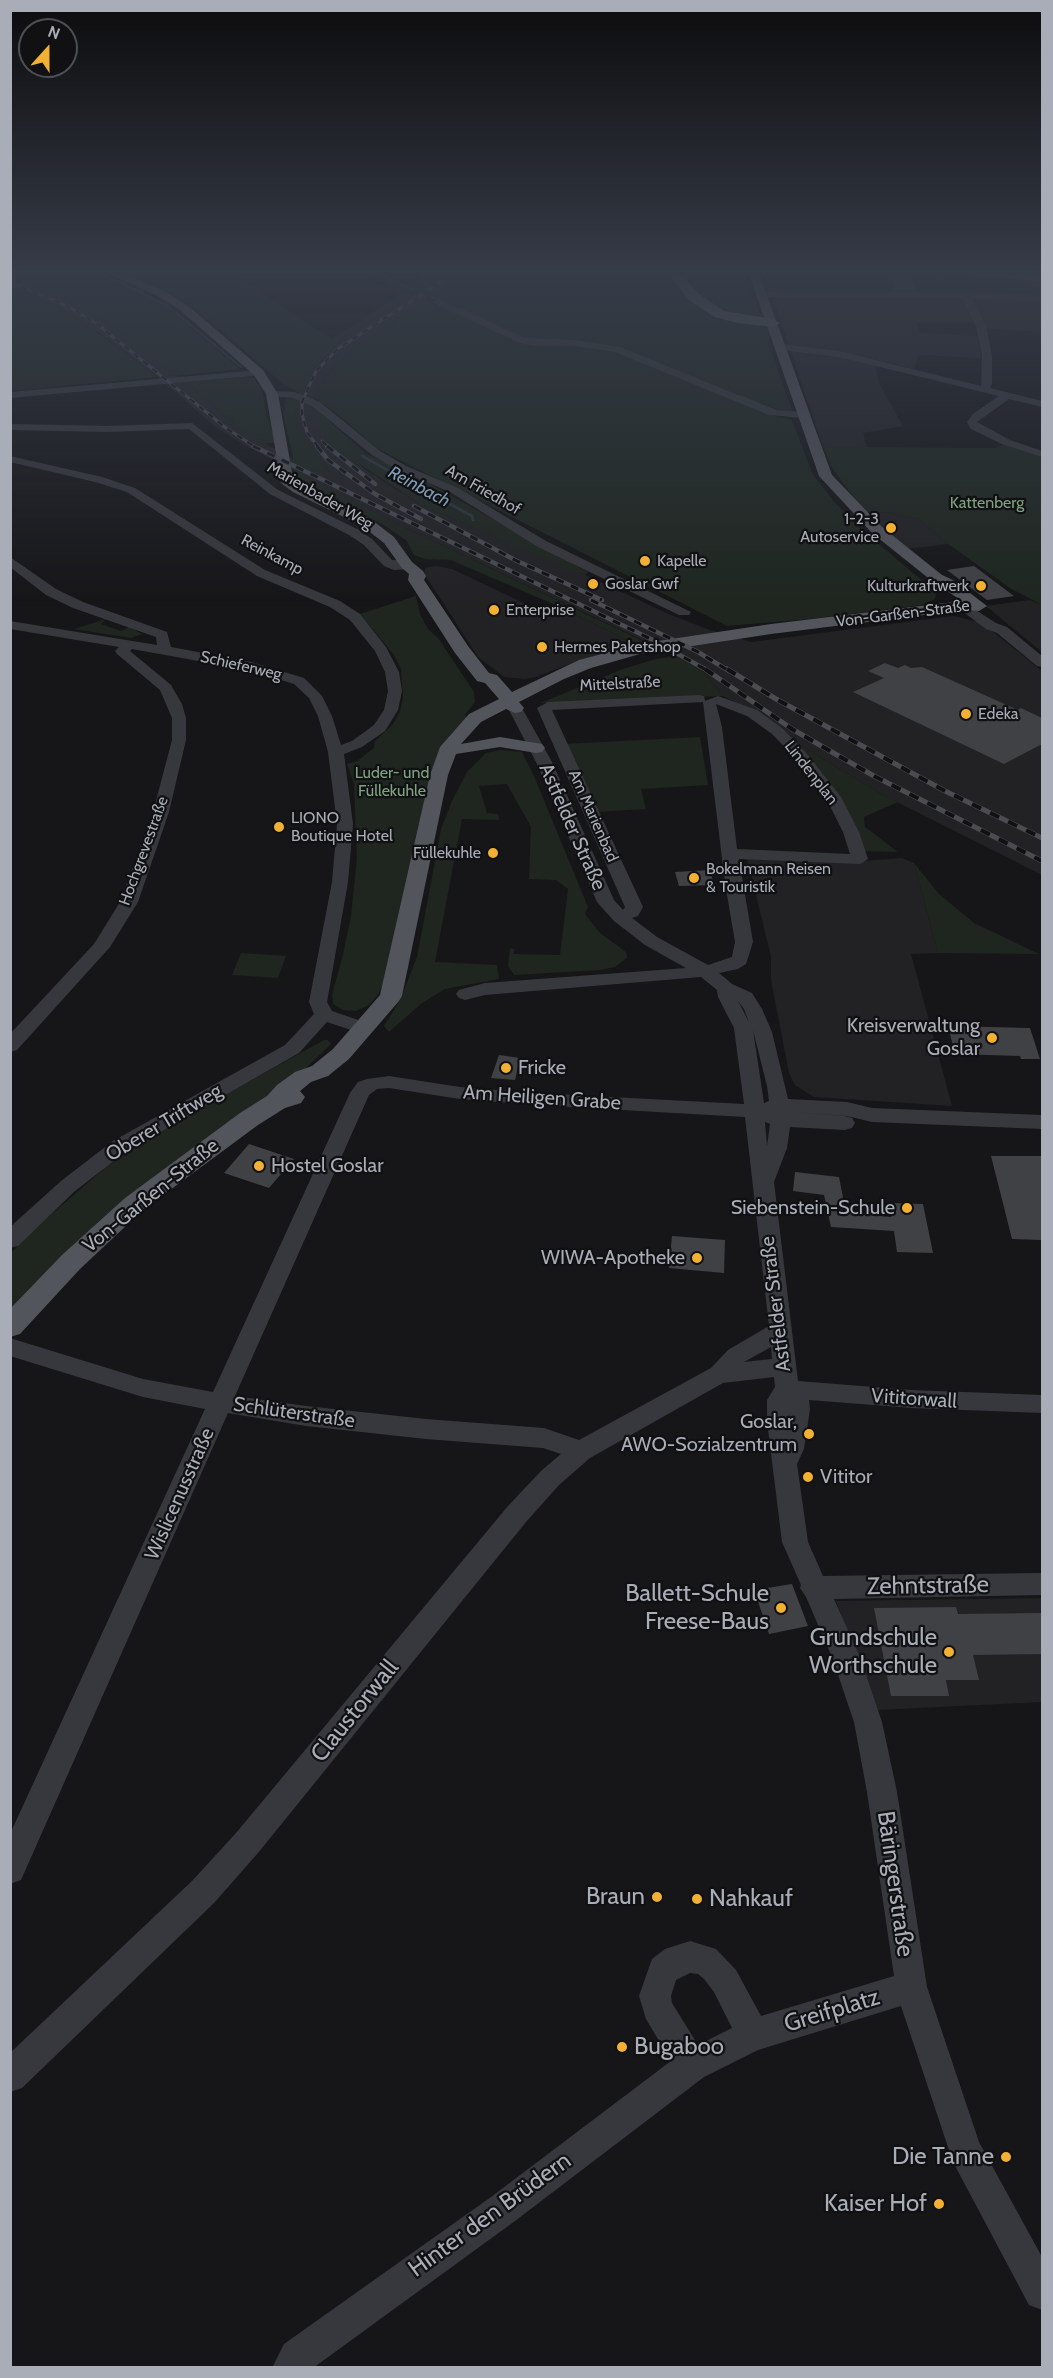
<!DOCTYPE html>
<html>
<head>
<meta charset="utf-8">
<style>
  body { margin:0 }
  #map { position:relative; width:1053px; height:2378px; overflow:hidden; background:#161618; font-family:Cabin,sans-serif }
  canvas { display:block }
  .frame { position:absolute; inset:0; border:12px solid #a8adb8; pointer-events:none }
  .north { position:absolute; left:18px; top:18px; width:60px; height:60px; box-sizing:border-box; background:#111113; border:2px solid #4d4f55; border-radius:50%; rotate:21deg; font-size:16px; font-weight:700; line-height:24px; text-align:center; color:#a8adb8 }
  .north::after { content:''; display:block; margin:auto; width:21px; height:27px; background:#f2b134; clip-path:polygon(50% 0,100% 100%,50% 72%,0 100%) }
</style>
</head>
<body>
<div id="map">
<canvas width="1053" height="2378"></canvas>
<div class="frame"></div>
<div class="north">N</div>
</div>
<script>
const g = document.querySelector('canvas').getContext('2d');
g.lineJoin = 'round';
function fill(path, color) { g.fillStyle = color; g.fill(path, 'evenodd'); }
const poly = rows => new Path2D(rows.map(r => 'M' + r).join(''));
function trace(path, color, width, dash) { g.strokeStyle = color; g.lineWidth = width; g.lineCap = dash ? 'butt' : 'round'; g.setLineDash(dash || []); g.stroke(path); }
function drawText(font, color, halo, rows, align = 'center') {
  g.font = font + ' Cabin,sans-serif'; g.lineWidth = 4.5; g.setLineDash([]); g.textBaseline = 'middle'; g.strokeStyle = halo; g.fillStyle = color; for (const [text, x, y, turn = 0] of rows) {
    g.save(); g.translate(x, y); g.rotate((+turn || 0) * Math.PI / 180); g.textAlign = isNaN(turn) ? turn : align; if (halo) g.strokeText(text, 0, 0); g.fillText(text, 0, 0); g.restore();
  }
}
fill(poly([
  [451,271,466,271,356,346,332,369,314,397,313,406,363,468,421,505,585,575,671,615,710,630,751,642,954,616,982,623,1042,671,1042,875,881,794,795,742,759,714,723,696,703,672,676,656,393,522,252,449,218,429,158,377,104,336,74,316,11,286,10,277,59,296,83,309,105,322,186,382,240,429,289,457,332,476,297,428,295,413,300,393,312,373,338,343],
  [764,271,850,271,1042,281,1042,332,977,328,974,323,916,323,920,333,978,336,981,358,919,355,914,369,873,359,880,385,903,426,863,433,867,448,823,447],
  [888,512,919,519,948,544,906,549,866,513],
  [436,566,452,569,528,605,560,607,635,644,583,659,536,677,525,679,504,677,478,657,425,575,425,568],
  [1030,600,1042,605,1042,652,986,606],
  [902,858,914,863,938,953,911,954,952,1106,814,1097,795,1085,789,1073,771,980,771,956,747,859,863,861],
  [1042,1598,1042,1702,877,1710,836,1601]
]), '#222225');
fill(poly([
  [11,271,87,271,103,277,166,307,240,369,176,376,105,322,59,296,11,277],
  [119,271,228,271,332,339,404,291,361,271,377,271,409,285,436,271,451,271,419,291,409,286,405,291,414,294,338,343,312,373,302,394,284,385,206,317,174,295],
  [466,271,666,271,680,288,700,306,767,327,770,335,767,346,770,348,793,412,790,414,614,349,765,413,792,420,812,473,833,500,857,526,931,588,936,594,935,599,922,605,810,619,727,626,378,449,340,416,314,397,332,369,356,346,423,300,522,339,429,295],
  [676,271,742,271,759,313,763,314,765,319,732,316,708,304],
  [11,286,74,316,158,377,11,391],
  [246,377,254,378,262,390,267,417,276,443,262,443,240,429,186,382],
  [293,398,299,400,295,413,297,428,333,477,311,468,301,471,303,474,393,522,645,642,635,644,560,607,451,560,425,559,414,555,407,541,384,525,304,484,292,469,293,457,283,414,286,399],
  [313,406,366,454,401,468,588,572,585,575,573,571,421,505,330,444,316,422],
  [1004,444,1042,457,1042,605,1010,588,948,544,919,519,888,512,866,513,834,471,823,447,995,448],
  [416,596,420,614,428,629,438,638,474,692,475,702,465,715,468,718,447,744,387,974,379,993,369,1005,356,1011,343,1010,333,1004,332,995,343,955,351,916,357,858,354,784,347,764,357,761,374,748,374,742,393,724,400,711,403,697,401,669,394,655,360,614],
  [106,619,101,624,121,631,129,627,142,634,131,638,74,629],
  [676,656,703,672,723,696,541,703,623,669,656,659],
  [700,737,708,785,641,789,646,809,594,812,563,744],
  [795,742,881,794,898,802,864,817,865,827,898,852,860,851],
  [500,750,522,752,534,776,588,907,585,914,600,933,626,952,627,958,615,967,600,970,514,975,508,966,510,948,514,949,514,954,560,955,568,889,556,880,529,879,531,827,507,784,479,786,487,813,498,814,499,820,462,819,435,962,497,965,499,979,445,989,422,1003,389,1032,384,1026,400,1000,417,957,441,829,452,801,467,772,486,753],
  [914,863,939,894,974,923,1039,954,938,953],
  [241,953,286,956,278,978,232,975],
  [324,1040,328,1040,331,1044,304,1070,11,1312,11,1253,32,1231,105,1168,151,1136]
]), '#1e261f');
trace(poly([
  [90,271,122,283,169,307,241,367],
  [373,271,413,290],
  [432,297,443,302],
  [460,309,525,339],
  [740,396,777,411]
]), '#2c353c', 2);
trace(poly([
  [362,456,472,516,473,520]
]), '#2c353c', 3);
fill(poly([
  [891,279,911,279,916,290,894,290],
  [974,566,1014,596,987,600,947,570],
  [885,663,898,668,905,665,911,668,922,667,1018,710,1021,708,1042,718,1042,744,1004,764,853,692,884,678,868,671],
  [710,870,714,885,679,886,675,872],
  [948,1026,1030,1028,1040,1059,1021,1059,1020,1056,955,1054],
  [499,1055,520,1058,515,1080,491,1078],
  [249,1144,294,1159,269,1188,224,1173],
  [991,1156,1042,1156,1042,1240,1012,1239],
  [795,1172,839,1177,846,1213,891,1217,889,1203,923,1204,933,1253,897,1252,894,1231,831,1227,824,1195,793,1191],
  [672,1236,725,1240,724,1273,669,1268],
  [792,1584,808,1626,769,1634,754,1590],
  [956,1607,958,1614,1042,1613,1042,1654,973,1655,979,1680,946,1680,949,1696,891,1696,874,1608]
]), '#404145');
fill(poly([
  [763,292,966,292,1042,296,1042,302,972,298,986,326,992,356,992,384,990,388,1042,401,1042,407,1009,399,977,422,1010,440,1042,451,1042,457,1002,444,971,429,967,422,973,414,999,396,839,357,781,350,776,347,781,344,839,351,981,386,982,356,976,326,963,298,760,297,760,293,763,292],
  [438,299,524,338,575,340,620,347,775,410,803,412,808,415,803,418,769,415,615,352,575,346,533,346,518,342,435,304,433,302,438,299],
  [259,370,264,373,263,375,10,398,10,392,259,370],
  [272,391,295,392,320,402,380,451,406,466,458,488,546,541,691,612,689,615,679,615,538,547,450,492,398,470,372,455,312,406,293,398,268,396,267,394,272,391],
  [192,423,278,490,357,529,372,539,392,560,407,561,413,565,407,569,394,570,384,566,364,545,349,535,270,494,189,429,107,432,10,430,10,424,107,426,192,423],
  [10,456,102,477,135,488,265,570,340,601,360,614,386,647,399,672,402,691,398,710,385,731,362,747,344,754,353,824,348,882,327,1002,332,1011,370,1024,372,1028,370,1032,363,1034,327,1022,299,1053,127,1151,75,1191,18,1246,10,1248,10,1227,61,1181,113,1141,285,1045,314,1014,309,1002,332,882,337,824,328,752,318,716,309,698,294,684,248,670,132,649,130,651,171,685,182,704,186,718,186,740,169,812,138,902,110,947,17,1050,10,1052,10,1034,94,944,120,902,153,812,172,740,172,718,160,690,117,654,115,651,119,647,10,629,10,621,157,645,156,637,73,608,46,595,10,567,10,557,56,589,83,602,167,632,171,647,251,662,304,678,322,696,332,716,341,745,352,741,374,725,384,710,388,691,385,672,375,651,350,620,330,607,257,576,127,492,95,482,10,462,10,456],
  [971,607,996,623,1007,627,1042,656,1042,667,1037,666,997,633,986,629,966,614,964,611,971,607],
  [699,695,704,696,705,701,718,696,757,710,782,728,807,754,841,797,859,832,868,859,860,864,739,859,753,942,746,964,738,969,719,973,732,984,752,993,762,1009,772,1032,788,1099,847,1102,872,1108,1042,1115,1042,1129,872,1122,847,1116,790,1112,845,1116,852,1118,855,1123,852,1128,845,1130,790,1127,787,1148,774,1182,798,1381,912,1390,1042,1395,1042,1413,912,1408,809,1400,810,1409,804,1449,797,1464,808,1542,823,1576,1042,1573,1042,1595,834,1599,860,1657,882,1722,897,1792,927,1987,979,2142,1042,2257,1042,2310,1029,2305,953,2162,901,2006,758,2050,704,2077,515,2221,313,2368,272,2368,284,2344,491,2197,671,2061,646,2019,639,1996,652,1959,665,1949,690,1941,716,1949,736,1970,761,2016,894,1976,867,1792,854,1722,832,1657,806,1597,800,1588,801,1585,782,1542,767,1421,767,1400,775,1387,774,1377,723,1383,590,1458,559,1485,526,1522,258,1853,214,1903,22,2088,10,2092,10,2053,192,1881,236,1833,508,1506,541,1471,561,1454,543,1448,426,1439,306,1426,228,1413,21,1880,10,1884,10,1834,205,1409,143,1397,10,1356,10,1338,143,1379,213,1392,350,1093,358,1082,367,1079,389,1076,460,1087,535,1093,744,1104,734,1028,718,997,717,990,701,977,485,995,465,1000,459,998,456,994,459,990,485,983,686,968,645,945,614,921,597,902,536,762,508,708,515,704,522,708,552,762,614,900,623,910,625,907,537,708,548,702,699,695],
  [703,702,725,883,735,942,732,957,708,965,657,937,632,918,638,916,643,907,552,710,703,702],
  [716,704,747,716,772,734,797,760,826,798,843,832,850,854,737,849,722,727,716,704],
  [738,1001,744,1009,749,1022,738,1001],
  [753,1030,767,1086,769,1101,764,1103,753,1030],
  [389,1088,460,1099,535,1105,745,1117,769,1326,728,1350,711,1368,579,1440,544,1428,426,1419,306,1406,235,1396,369,1095,377,1089,389,1088],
  [765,1122,770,1124,767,1146,765,1122],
  [771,1347,772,1359,744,1362,771,1347],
  [690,1973,698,1974,704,1979,714,1992,732,2028,698,2045,672,2003,671,1996,676,1980,690,1973]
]), '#37383d');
fill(poly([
  [103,271,117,271,164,291,187,305,263,370,278,394,293,478,303,486,372,520,394,537,412,562,423,571,426,576,424,580,468,646,489,673,497,675,512,692,579,660,638,644,771,624,962,601,932,581,872,533,819,476,748,271,758,271,832,475,882,527,942,575,953,580,987,606,979,611,964,610,771,634,640,654,591,668,564,679,519,702,524,708,521,712,515,713,506,709,481,722,461,744,500,737,542,744,545,748,542,752,536,753,500,747,456,754,448,775,402,996,399,1001,349,1059,328,1076,311,1082,300,1091,305,1097,301,1103,285,1108,258,1125,143,1210,80,1269,20,1334,10,1337,10,1309,62,1255,125,1198,240,1113,267,1096,277,1085,295,1072,312,1066,333,1049,380,995,430,775,440,747,469,714,499,699,485,683,477,681,455,653,408,580,409,574,402,568,384,543,362,526,293,492,281,483,266,394,254,375,179,309,156,295,103,271]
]), '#53555c');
fill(poly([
  [666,271,679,271,699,294,724,311,773,319,780,323,773,327,738,323,714,317,689,300,666,271],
  [945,271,1042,273,1042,281,951,275,945,271]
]), '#63666e');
const railFar2 = poly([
  [10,282,69,307,97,324,226,428,255,447],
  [322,441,329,447],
  [318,447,307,432,302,414,302,402,316,371,339,348,458,271]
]);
const railFar1 = poly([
  [253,446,655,641,708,671],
  [317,446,328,460,375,494,421,519],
  [327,446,375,484],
  [414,506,515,560,602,600],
  [591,600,698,652,729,671]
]);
const rail = poly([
  [705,669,792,729,830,751,874,776,1042,861],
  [727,669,776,699,945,791,1042,838]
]);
trace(railFar2, '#4a4c52', 3);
trace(railFar1, '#4a4c52', 4.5);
trace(rail, '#4a4c52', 5);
trace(railFar2, '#111113', 2, [6]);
trace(railFar1, '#111113', 3, [8]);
trace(rail, '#111113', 4, [10]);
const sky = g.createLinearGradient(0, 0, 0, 604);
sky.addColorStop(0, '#0c0c0d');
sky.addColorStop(0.45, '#363c48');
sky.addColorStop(1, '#363c4800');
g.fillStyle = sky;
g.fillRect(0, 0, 1053, 604);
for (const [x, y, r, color] of [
  [891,528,6,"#f2b134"],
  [645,561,6,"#f2b134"],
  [593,584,6,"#f2b134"],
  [981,586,6,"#f2b134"],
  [494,610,6,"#f2b134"],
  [542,647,6,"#f2b134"],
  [966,714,6,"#f2b134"],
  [279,827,6,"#f2b134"],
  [493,853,6,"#f2b134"],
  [694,878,6,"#f2b134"],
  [992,1038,6,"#f2b134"],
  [506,1068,6,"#f2b134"],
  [259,1166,6,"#f2b134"],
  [907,1208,6,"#f2b134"],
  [697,1258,6,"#f2b134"],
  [809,1434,6,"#f2b134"],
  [808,1477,6,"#f2b134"],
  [781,1608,6,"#f2b134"],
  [949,1652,6,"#f2b134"],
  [657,1897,6,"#f2b134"],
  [697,1899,6,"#f2b134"],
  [622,2047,6,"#f2b134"],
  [1006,2157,6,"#f2b134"],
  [939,2204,6,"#f2b134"]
]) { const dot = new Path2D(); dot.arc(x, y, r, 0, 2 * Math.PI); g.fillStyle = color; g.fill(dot); trace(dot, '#111113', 2); }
drawText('16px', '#a8adb8', '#111113', [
  ["Am Friedhof",483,490,30],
  ["Marienbader Weg",320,496,30],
  ["Reinkamp",272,555,28],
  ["Von-Garßen-Straße",903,614,-7],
  ["Schieferweg",241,666,13],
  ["Mittelstraße",620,684,-3],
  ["Lindenplan",811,773,52],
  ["Am Marienbad",593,816,66],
  ["Hochgrevestraße",144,851,-70]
]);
drawText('16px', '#7fa381', '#111113', [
  ["Kattenberg",987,503],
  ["Luder- und",392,773],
  ["Füllekuhle",392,791]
]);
drawText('16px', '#a8adb8', '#111113', [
  ["1-2-3",879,519,"right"],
  ["Autoservice",879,537,"right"],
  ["Kapelle",657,561],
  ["Goslar Gwf",605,584],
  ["Kulturkraftwerk",969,586,"right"],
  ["Enterprise",506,610],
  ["Hermes Paketshop",554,647],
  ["Edeka",978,714],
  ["LIONO",291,818],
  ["Boutique Hotel",291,836],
  ["Füllekuhle",481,853,"right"],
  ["Bokelmann Reisen",706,869],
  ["& Touristik",706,887]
], 'left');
drawText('italic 18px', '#7f9bb3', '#111113', [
  ["Reinbach",419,487,28]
]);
drawText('20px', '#a8adb8', '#111113', [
  ["Astfelder Straße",572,827,66],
  ["Am Heiligen Grabe",542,1098,4],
  ["Oberer Triftweg",164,1123,-31],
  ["Von-Garßen-Straße",151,1196,-39],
  ["Astfelder Straße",776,1304,-97],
  ["Vititorwall",914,1399,4],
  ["Schlüterstraße",294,1413,8],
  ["Wislicenusstraße",180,1494,-66]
]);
drawText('20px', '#a8adb8', '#111113', [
  ["Kreisverwaltung",980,1026],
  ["Goslar",980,1049],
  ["Fricke",518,1068,"left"],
  ["Hostel Goslar",271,1166,"left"],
  ["Siebenstein-Schule",895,1208],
  ["WIWA-Apotheke",685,1258],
  ["Goslar,",797,1422],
  ["AWO-Sozialzentrum",797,1445],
  ["Vititor",820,1477,"left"]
], 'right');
drawText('24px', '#a8adb8', '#111113', [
  ["Zehntstraße",928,1586,-1],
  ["Claustorwall",355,1711,-51],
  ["Bäringerstraße",895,1884,82],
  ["Greifplatz",832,2011,-17],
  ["Hinter den Brüdern",490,2215,-36]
]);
drawText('24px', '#a8adb8', '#111113', [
  ["Ballett-Schule",769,1594],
  ["Freese-Baus",769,1622],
  ["Grundschule",937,1638],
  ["Worthschule",937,1666],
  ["Braun",645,1897],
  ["Nahkauf",709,1899,"left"],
  ["Bugaboo",634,2047,"left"],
  ["Die Tanne",994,2157],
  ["Kaiser Hof",927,2204]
], 'right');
</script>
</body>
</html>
